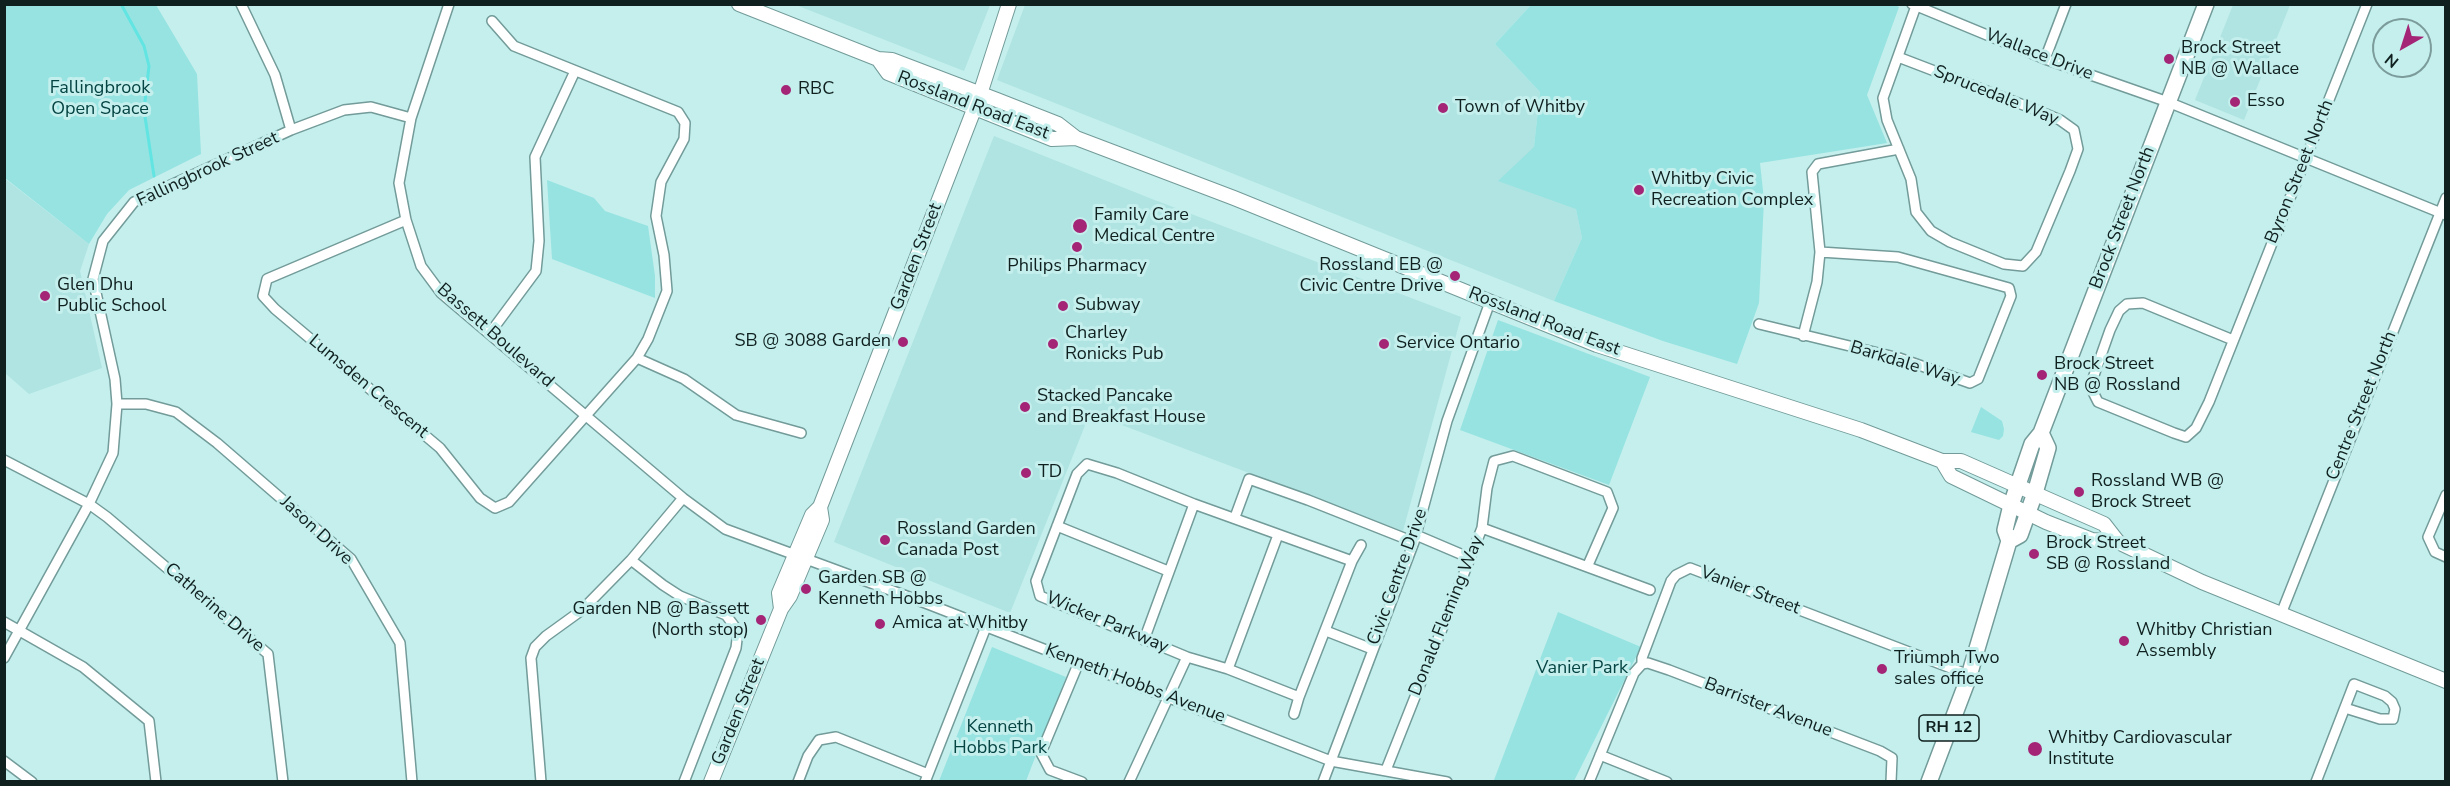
<!DOCTYPE html>
<html>
<head>
<meta charset="utf-8">
<style>
  body { margin:0 }
  #map { position:relative; width:2450px; height:786px; overflow:hidden; background:#c4efed; font-family:"Nunito Sans",sans-serif }
  canvas { display:block }
  .frame { position:absolute; inset:0; border:6px solid #0f201f; pointer-events:none }
  .north { position:absolute; left:2372px; top:18px; width:60px; height:60px; box-sizing:border-box; background:#c4efed; border:2px solid #7c9c9b; border-radius:50%; rotate:219deg; font-size:16px; font-weight:700; line-height:24px; text-align:center; color:#0f201f }
  .north::after { content:''; display:block; margin:auto; width:21px; height:27px; background:#a42576; clip-path:polygon(50% 0,100% 100%,50% 72%,0 100%) }
</style>
</head>
<body>
<div id="map">
<canvas width="2450" height="786"></canvas>
<div class="frame"></div>
<div class="north">N</div>
</div>
<script>
const g = document.querySelector('canvas').getContext('2d');
g.lineJoin = 'round';
function fill(path, color) { g.fillStyle = color; g.fill(path, 'evenodd'); }
const poly = rows => new Path2D(rows.map(r => 'M' + r).join(''));
function trace(path, color, width, dash) { g.strokeStyle = color; g.lineWidth = width; g.lineCap = dash ? 'butt' : 'round'; g.setLineDash(dash || []); g.stroke(path); }
function drawText(font, color, halo, rows, align = 'center') {
  g.font = font + ' "Nunito Sans",sans-serif'; g.lineWidth = 6; g.setLineDash([]); g.textBaseline = 'middle'; g.strokeStyle = halo; g.fillStyle = color; for (const [text, x, y, turn = 0] of rows) {
    g.save(); g.translate(x, y); g.rotate((+turn || 0) * Math.PI / 180); g.textAlign = isNaN(turn) ? turn : align; if (halo) g.strokeText(text, 0, 0); g.fillText(text, 0, 0); g.restore();
  }
}
fill(poly([
  [796,5,990,4,990,5,964,71],
  [1025,5,1531,5,1495,44,1540,92,1534,147,1576,209,1582,238,1554,301,997,80],
  [2233,5,2290,5,2244,120,2195,100],
  [994,136,1152,199,1461,317,1403,531,1090,413,1010,613,834,542],
  [4,178,89,244,80,271,102,368,29,394,5,373]
]), '#afe4e2');
fill(poly([
  [1893,4,1899,7,1867,95,1887,143,1760,163,1764,200,1759,303,1737,364,1663,341,1554,301,1582,238,1576,209,1498,181,1534,147,1540,92,1495,44,1531,5],
  [4,5,156,5,197,74,201,154,129,190,107,214,89,244,5,178],
  [547,180,594,198,605,211,648,226,655,276,655,298,552,259],
  [1498,320,1650,377,1609,485,1460,430],
  [1981,407,2002,421,2004,429,2003,436,1999,440,1971,432],
  [1558,612,1641,647,1574,781,1494,780],
  [992,647,1066,677,1026,781,939,781]
]), '#96e3e1');
trace(poly([
  [121,4,144,46,149,66,144,110,154,176]
]), '#62e5e2', 3);
const street = poly([
  [241,4,275,75,291,130],
  [449,4,411,118,399,183,406,220,421,266,441,293,683,498,725,529,928,604,1331,761,1447,782],
  [1912,4,2045,59,2168,102,2446,215],
  [1898,57,2039,111,2060,120,2074,130,2078,149,2070,171,2036,252,2023,266,2004,264,1950,242,1931,231,1916,212,1911,179,1887,120,1883,98,1916,6],
  [2045,59,2066,4],
  [406,220,267,279,263,296,275,309,440,448,480,498,495,508,509,502,637,358,648,339,667,291,664,255,656,216,661,182,684,139,685,123,678,112,514,46,492,21],
  [1759,324,1899,358,1970,383,1978,379,2011,296,2009,288,1898,257,1820,252],
  [490,333,536,271,539,241,535,157,575,71],
  [1803,336,1817,282,1820,252,1812,172,1818,164,1899,149],
  [2233,340,2143,303,2127,304,2119,311,2110,330,2092,381,2093,392,2098,402,2174,433,2186,437,2196,428,2209,402,2367,4],
  [637,358,684,379,736,415,801,433],
  [117,404,146,404,176,412,217,443,351,559,400,643,412,782],
  [4,460,89,504,107,517,268,654,283,782],
  [1087,464,1117,473,1194,504,1352,561,1299,697,1228,669,1187,657,1040,596,1036,581,1077,474,1087,464],
  [2446,495,2428,537,2435,552,2446,557],
  [1235,517,1249,479,1308,500,1414,542],
  [1057,526,1168,571],
  [1482,528,1487,488,1494,461,1513,456,1607,492,1613,508,1588,565],
  [1416,535,1470,558],
  [631,560,663,585,680,596,726,615,738,631,736,648,684,782],
  [1352,561,1361,545],
  [2281,614,2446,198],
  [4,622,83,667,149,721,156,782],
  [1326,631,1372,649],
  [1144,640,1194,504],
  [4,658,89,504,113,453,117,404,115,379,93,279,103,241,134,202,291,130,344,110,371,107,411,118],
  [1079,662,1041,753,1050,770,1082,782],
  [1642,664,1648,663,1669,670,1880,751,1892,758,1891,782],
  [1228,669,1278,535],
  [1294,714,1299,697],
  [1600,755,1667,782],
  [4,761,32,782],
  [1386,770,1482,528,1650,590],
  [541,782,531,658,535,647,546,636,582,610,631,560,683,498],
  [798,782,808,756,819,740,836,737,928,774],
  [925,782,986,627],
  [1129,782,1187,657],
  [1323,782,1414,542,1447,421,1490,302],
  [1589,782,1634,673,1642,664,1642,658,1671,581,1676,575,1690,568,1969,675],
  [2316,782,2354,684,2385,696,2392,702,2395,709,2393,719,2380,719,2345,708]
]);
const secondary = poly([
  [739,4,878,59,892,60,997,100,1058,124,1076,138,1234,198,1597,345,1861,430,1942,461,1961,461,2104,524,2118,542],
  [878,59,888,73,1052,139,1076,138],
  [1942,461,1951,476,2046,522,2092,540,2118,542,2202,582,2446,681],
  [781,609,779,593,812,515,820,507,980,94,1009,4],
  [711,782,781,609,790,596,822,520,820,507]
]);
const primary = poly([
  [2009,541,2020,535,2035,493,2048,448,2041,433],
  [1929,782,1968,679,2009,541,2005,530,2011,505,2032,444,2041,433,2206,4]
]);
trace(street, '#729b99', 12);
trace(secondary, '#729b99', 16);
trace(primary, '#729b99', 18);
trace(street, '#fff', 9);
trace(secondary, '#fff', 14);
trace(primary, '#fff', 15);
for (const [x, y, r, color] of [
  [2169,59,6,"#a42576"],
  [786,90,6,"#a42576"],
  [2235,102,6,"#a42576"],
  [1443,108,6,"#a42576"],
  [1639,190,6,"#a42576"],
  [1080,226,8,"#a42576"],
  [1077,247,6,"#a42576"],
  [1455,276,6,"#a42576"],
  [45,296,6,"#a42576"],
  [1063,306,6,"#a42576"],
  [903,342,6,"#a42576"],
  [1053,344,6,"#a42576"],
  [1384,344,6,"#a42576"],
  [2042,375,6,"#a42576"],
  [1025,407,6,"#a42576"],
  [1026,473,6,"#a42576"],
  [2079,492,6,"#a42576"],
  [885,540,6,"#a42576"],
  [2034,554,6,"#a42576"],
  [806,589,6,"#a42576"],
  [761,620,6,"#a42576"],
  [880,624,6,"#a42576"],
  [2124,641,6,"#a42576"],
  [1882,669,6,"#a42576"],
  [2035,749,8,"#a42576"]
]) { const dot = new Path2D(); dot.arc(x, y, r, 0, 2 * Math.PI); g.fillStyle = color; g.fill(dot); trace(dot, '#c4efed', 2); }
for (const [x, y, w] of [
  [1949,728,60]
]) { const box = new Path2D(); box.roundRect(x - w / 2, y - 13, w, 26, 4.5); g.fillStyle = '#c4efed'; g.fill(box); trace(box, '#0f201f', 1.5); }
drawText('bold 16px', '#0f201f', null, [
  ["RH 12",1949,728]
]);
drawText('18px', '#0f201f', '#c4efed', [
  ["Brock Street",2181,49],
  ["NB @ Wallace",2181,70],
  ["RBC",798,90],
  ["Esso",2247,102],
  ["Town of Whitby",1455,108],
  ["Whitby Civic",1651,180],
  ["Recreation Complex",1651,201],
  ["Family Care",1094,216],
  ["Medical Centre",1094,237],
  ["Rossland EB @",1443,266,"right"],
  ["Civic Centre Drive",1443,287,"right"],
  ["Philips Pharmacy",1077,267,"center"],
  ["Glen Dhu",57,286],
  ["Public School",57,307],
  ["Subway",1075,306],
  ["Charley",1065,334],
  ["Ronicks Pub",1065,355],
  ["SB @ 3088 Garden",891,342,"right"],
  ["Service Ontario",1396,344],
  ["Brock Street",2054,365],
  ["NB @ Rossland",2054,386],
  ["Stacked Pancake",1037,397],
  ["and Breakfast House",1037,418],
  ["TD",1038,473],
  ["Rossland WB @",2091,482],
  ["Brock Street",2091,503],
  ["Rossland Garden",897,530],
  ["Canada Post",897,551],
  ["Brock Street",2046,544],
  ["SB @ Rossland",2046,565],
  ["Garden SB @",818,579],
  ["Kenneth Hobbs",818,600],
  ["Garden NB @ Bassett",749,610,"right"],
  ["(North stop)",749,631,"right"],
  ["Amica at Whitby",892,624],
  ["Whitby Christian",2136,631],
  ["Assembly",2136,652],
  ["Triumph Two",1894,659],
  ["sales office",1894,680],
  ["Whitby Cardiovascular",2048,739],
  ["Institute",2048,760]
], 'left');
drawText('18px', '#0f201f', '#c4efed', [
  ["Wallace Drive",2039,55,21],
  ["Sprucedale Way",1996,96,22],
  ["Rossland Road East",973,106,21],
  ["Fallingbrook Street",208,170,-25],
  ["Byron Street North",2300,172,-68],
  ["Brock Street North",2123,218,-69],
  ["Garden Street",917,257,-69],
  ["Rossland Road East",1544,322,21],
  ["Bassett Boulevard",495,336,41],
  ["Barkdale Way",1905,364,17],
  ["Lumsden Crescent",368,387,40],
  ["Centre Street North",2362,406,-68],
  ["Jason Drive",316,531,43],
  ["Civic Centre Drive",1398,577,-70],
  ["Vanier Street",1750,591,21],
  ["Catherine Drive",214,608,41],
  ["Donald Fleming Way",1447,616,-68],
  ["Wicker Parkway",1107,623,23],
  ["Kenneth Hobbs Avenue",1135,684,21],
  ["Barrister Avenue",1768,708,21],
  ["Garden Street",739,712,-68]
]);
drawText('18px', '#054443', '#c4efed', [
  ["Fallingbrook",100,89],
  ["Open Space",100,110],
  ["Vanier Park",1582,669],
  ["Kenneth",1000,728],
  ["Hobbs Park",1000,749]
]);
</script>
</body>
</html>
